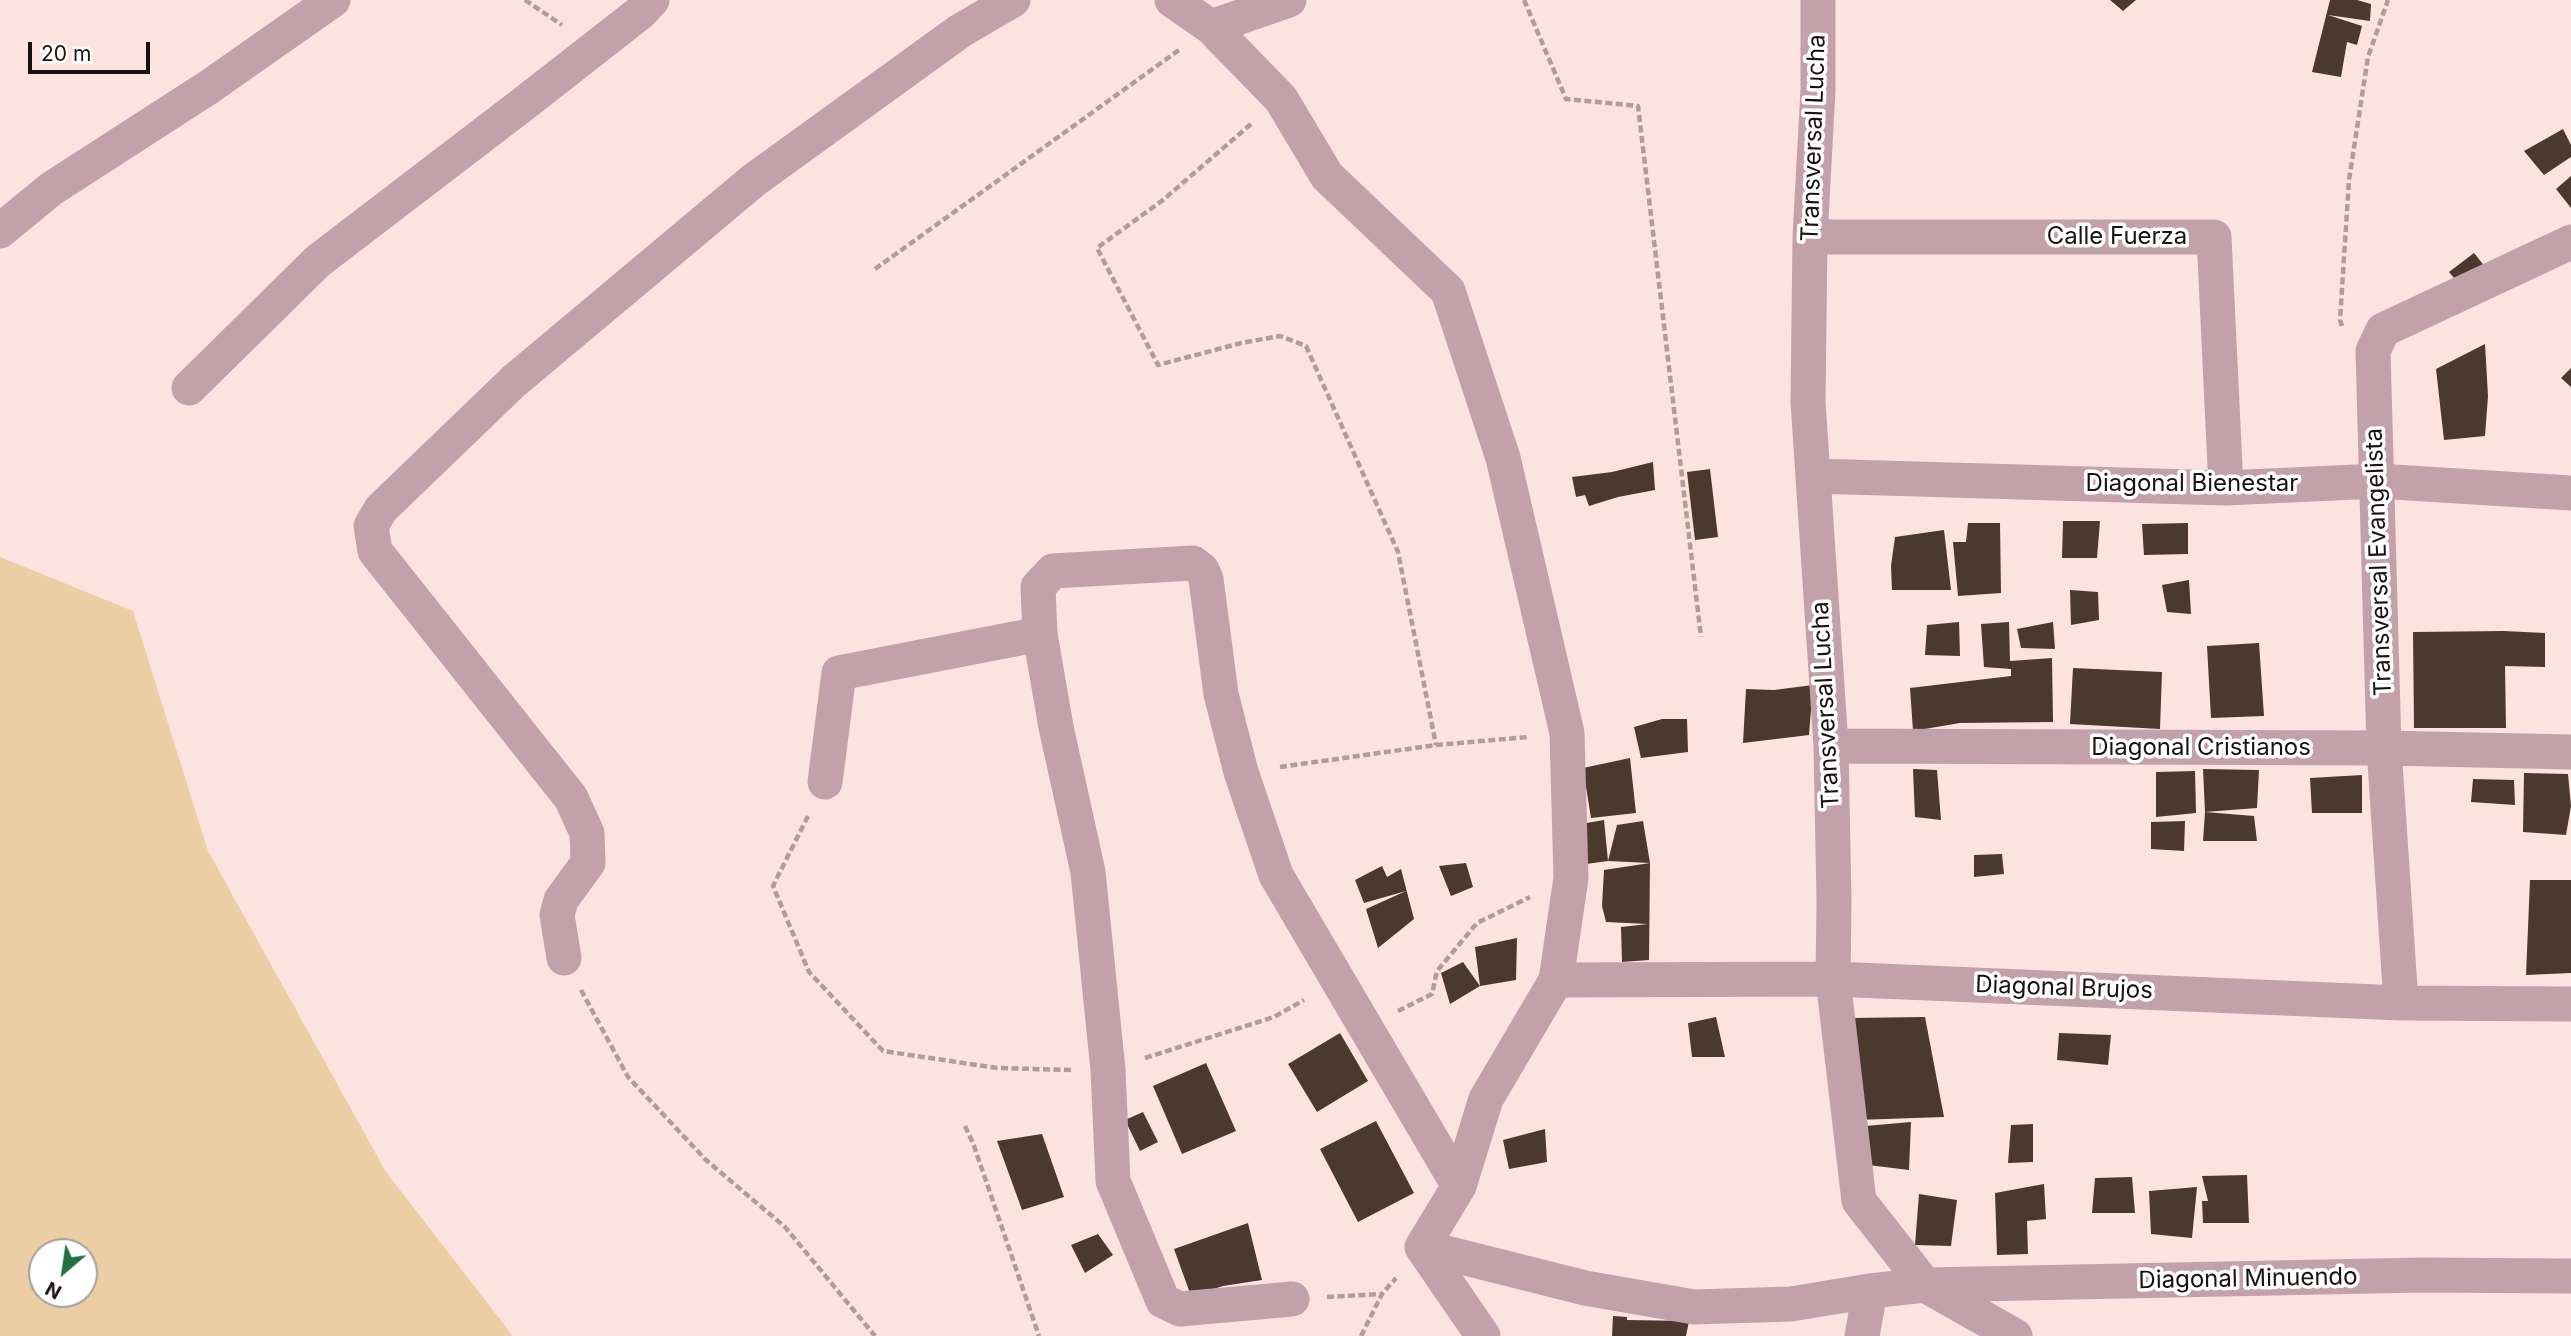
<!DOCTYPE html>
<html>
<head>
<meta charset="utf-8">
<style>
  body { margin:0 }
  #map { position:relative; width:2571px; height:1336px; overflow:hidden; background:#fde3e0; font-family:Inter,sans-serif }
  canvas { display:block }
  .north { position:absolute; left:28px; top:1238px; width:70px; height:70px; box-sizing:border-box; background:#fff; border:2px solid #a3a0a0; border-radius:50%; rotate:209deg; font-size:19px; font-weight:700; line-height:28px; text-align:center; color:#1a1111 }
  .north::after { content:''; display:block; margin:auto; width:24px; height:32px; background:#227141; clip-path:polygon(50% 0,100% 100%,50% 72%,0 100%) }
  .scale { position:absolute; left:28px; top:42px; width:122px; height:32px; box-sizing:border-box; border:4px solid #1a1111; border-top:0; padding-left:9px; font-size:21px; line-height:24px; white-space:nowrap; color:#1a1111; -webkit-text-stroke:5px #fff; paint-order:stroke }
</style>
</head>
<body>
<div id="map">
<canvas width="2571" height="1336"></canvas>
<div class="north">N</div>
<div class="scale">20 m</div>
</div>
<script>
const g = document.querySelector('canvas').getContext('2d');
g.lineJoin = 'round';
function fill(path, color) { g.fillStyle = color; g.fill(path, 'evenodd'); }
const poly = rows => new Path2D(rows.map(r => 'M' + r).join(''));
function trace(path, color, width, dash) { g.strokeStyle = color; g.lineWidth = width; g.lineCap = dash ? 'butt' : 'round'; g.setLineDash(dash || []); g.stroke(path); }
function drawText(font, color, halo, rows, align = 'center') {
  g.font = font + ' Inter,sans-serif'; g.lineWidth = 7; g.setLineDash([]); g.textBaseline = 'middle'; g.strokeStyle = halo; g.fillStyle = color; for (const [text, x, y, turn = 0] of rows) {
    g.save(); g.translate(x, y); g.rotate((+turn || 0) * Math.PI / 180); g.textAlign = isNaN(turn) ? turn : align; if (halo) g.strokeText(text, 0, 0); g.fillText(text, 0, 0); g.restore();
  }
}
fill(poly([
  [0,557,133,611,208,851,386,1172,513,1336,0,1336],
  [42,1252,84,1252,84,1294,42,1294]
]), '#eccea5');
fill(poly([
  [2110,0,2136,0,2123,11],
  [2330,0,2357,0,2371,4,2370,21,2328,15,2362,26,2357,45,2347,42,2341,77,2312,72],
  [2563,129,2571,145,2571,157,2544,175,2524,151],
  [2571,176,2571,208,2556,189],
  [2474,253,2490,273,2464,290,2449,272],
  [2485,344,2488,396,2485,436,2444,440,2436,369],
  [2571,368,2571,387,2561,378],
  [1653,462,1655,490,1618,497,1589,506,1585,495,1576,497,1572,477,1612,472],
  [1710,469,1718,537,1695,540,1687,472],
  [2063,521,2100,521,2097,558,2062,558],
  [1968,523,2000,523,2001,593,1958,596,1953,542,1966,542],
  [2188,523,2188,554,2144,555,2142,524],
  [1944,530,1951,590,1892,590,1891,566,1895,537],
  [2189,580,2191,614,2167,612,2162,585],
  [2070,590,2098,592,2099,620,2071,625],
  [1959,622,1960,656,1925,655,1927,625],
  [2009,622,2010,661,2052,658,2053,722,1960,723,1913,731,1910,688,2011,676,2011,669,1984,667,1981,624],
  [2053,622,2055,649,2021,648,2017,629],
  [2504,631,2545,633,2545,667,2505,666,2506,728,2414,728,2413,632],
  [2259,643,2264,716,2211,718,2207,646],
  [2073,668,2162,672,2160,729,2070,724],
  [1813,685,1809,735,1743,743,1746,689,1774,690],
  [1662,719,1687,719,1688,752,1641,758,1634,727],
  [1630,758,1636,813,1591,818,1583,768],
  [1913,769,1937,770,1941,820,1915,817],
  [2203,769,2259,770,2257,808,2205,812,2254,816,2257,841,2203,841,2205,812],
  [2195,771,2196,813,2156,817,2156,772],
  [2524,773,2568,774,2571,806,2566,835,2523,832],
  [2362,775,2362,813,2312,813,2310,778],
  [2473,779,2514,780,2515,805,2471,802],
  [1604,820,1608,861,1617,825,1643,821,1650,863,1608,861,1579,865,1575,825],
  [2185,821,2184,851,2151,849,2151,822],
  [2002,854,2004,874,1974,877,1974,855],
  [1466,863,1473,887,1451,896,1439,866],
  [1650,863,1649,960,1622,962,1621,927,1648,924,1606,922,1602,906,1604,870],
  [1382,866,1387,877,1401,869,1414,919,1378,948,1366,909,1406,891,1364,903,1355,880],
  [2530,880,2571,880,2571,973,2526,975],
  [1517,938,1516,980,1480,986,1450,1004,1441,973,1463,962,1480,986,1475,947],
  [1716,1017,1725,1057,1692,1057,1688,1023],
  [1925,1017,1944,1117,1856,1120,1850,1018],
  [1340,1033,1368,1081,1317,1112,1288,1064],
  [2059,1033,2111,1035,2108,1065,2057,1060],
  [1206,1063,1236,1131,1182,1154,1153,1086],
  [1143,1112,1158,1142,1140,1151,1125,1120],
  [1376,1121,1414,1193,1358,1222,1320,1149],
  [1911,1122,1909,1170,1868,1165,1854,1127],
  [2033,1124,2033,1162,2008,1163,2011,1125],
  [1545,1129,1547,1162,1509,1169,1503,1140],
  [1042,1134,1064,1197,1022,1210,997,1141],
  [2247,1175,2249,1223,2203,1223,2202,1201,2208,1201,2202,1176],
  [2132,1177,2135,1213,2092,1213,2095,1178],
  [2044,1184,2046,1219,2027,1221,2028,1254,1997,1255,1995,1193],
  [2197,1187,2192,1238,2151,1234,2149,1191],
  [1919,1194,1957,1200,1951,1246,1915,1245],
  [1248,1223,1262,1280,1223,1286,1191,1296,1174,1249],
  [1098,1234,1113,1255,1085,1273,1071,1245],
  [1613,1316,1627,1317,1627,1320,1689,1321,1686,1336,1612,1336]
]), '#4b3930');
trace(poly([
  [525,0,562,25],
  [1524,0,1566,99,1638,106,1701,637],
  [1251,124,1163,200,1097,248,1158,365,1241,343,1280,336,1306,346,1398,552,1436,745],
  [875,269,1179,50],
  [2342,326,2340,320,2349,180,2368,57,2388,0],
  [1280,767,1436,745,1528,737],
  [808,816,773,886,809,972,883,1051,997,1068,1072,1070],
  [581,990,628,1077,706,1160,785,1227,875,1336],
  [1398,1011,1432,994,1437,971,1477,923,1530,897],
  [1145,1058,1274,1017,1304,1000],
  [965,1126,973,1143,1039,1336],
  [1327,1297,1382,1294],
  [1361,1336,1382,1294,1396,1278]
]), '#b19c9a', 4.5, [7, 3.5]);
trace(poly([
  [1172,0,1211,27,1281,99,1327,176,1448,291,1503,458,1567,733,1571,878,1556,980,1486,1099,1459,1186,1422,1247],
  [1818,0,1818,90,1810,237,1808,402,1831,746,1834,901,1833,979,1859,1201,1925,1285,2015,1336],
  [1211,27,1289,0],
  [0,231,51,189,209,87,333,0],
  [1810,237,2214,237,2226,488],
  [189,388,318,261,522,105,641,12,652,0],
  [1813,476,2226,488,2377,481,2571,493],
  [1831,746,2384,748,2571,752],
  [825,782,839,673,1040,634],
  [564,958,557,915,561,900,588,863,587,833,571,798,375,551,371,526,381,509,514,381,754,180,960,31,1013,0],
  [1556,980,1833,979,2401,1003,2571,1004],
  [2401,1003,2384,748,2373,351,2383,330,2571,242],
  [1422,1247,1585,1288,1694,1307,1791,1304,1870,1291],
  [1422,1247,1483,1336],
  [1292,1299,1180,1309,1163,1301,1113,1181,1108,1070,1088,872,1056,727,1040,634,1038,587,1053,571,1193,563,1202,570,1206,579,1221,694,1241,772,1276,875,1459,1186],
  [1862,1336,1870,1291,1925,1285,2422,1275,2571,1276]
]), '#c3a1ab', 35);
drawText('24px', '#1a1111', '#fff', [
  ["Transversal Lucha",1814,138,-88],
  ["Calle Fuerza",2117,237],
  ["Diagonal Bienestar",2192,484],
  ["Transversal Evangelista",2379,562,-92],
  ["Transversal Lucha",1826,705,-93],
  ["Diagonal Cristianos",2201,748],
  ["Diagonal Brujos",2064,988,2],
  ["Diagonal Minuendo",2248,1279,-1]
]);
</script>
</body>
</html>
